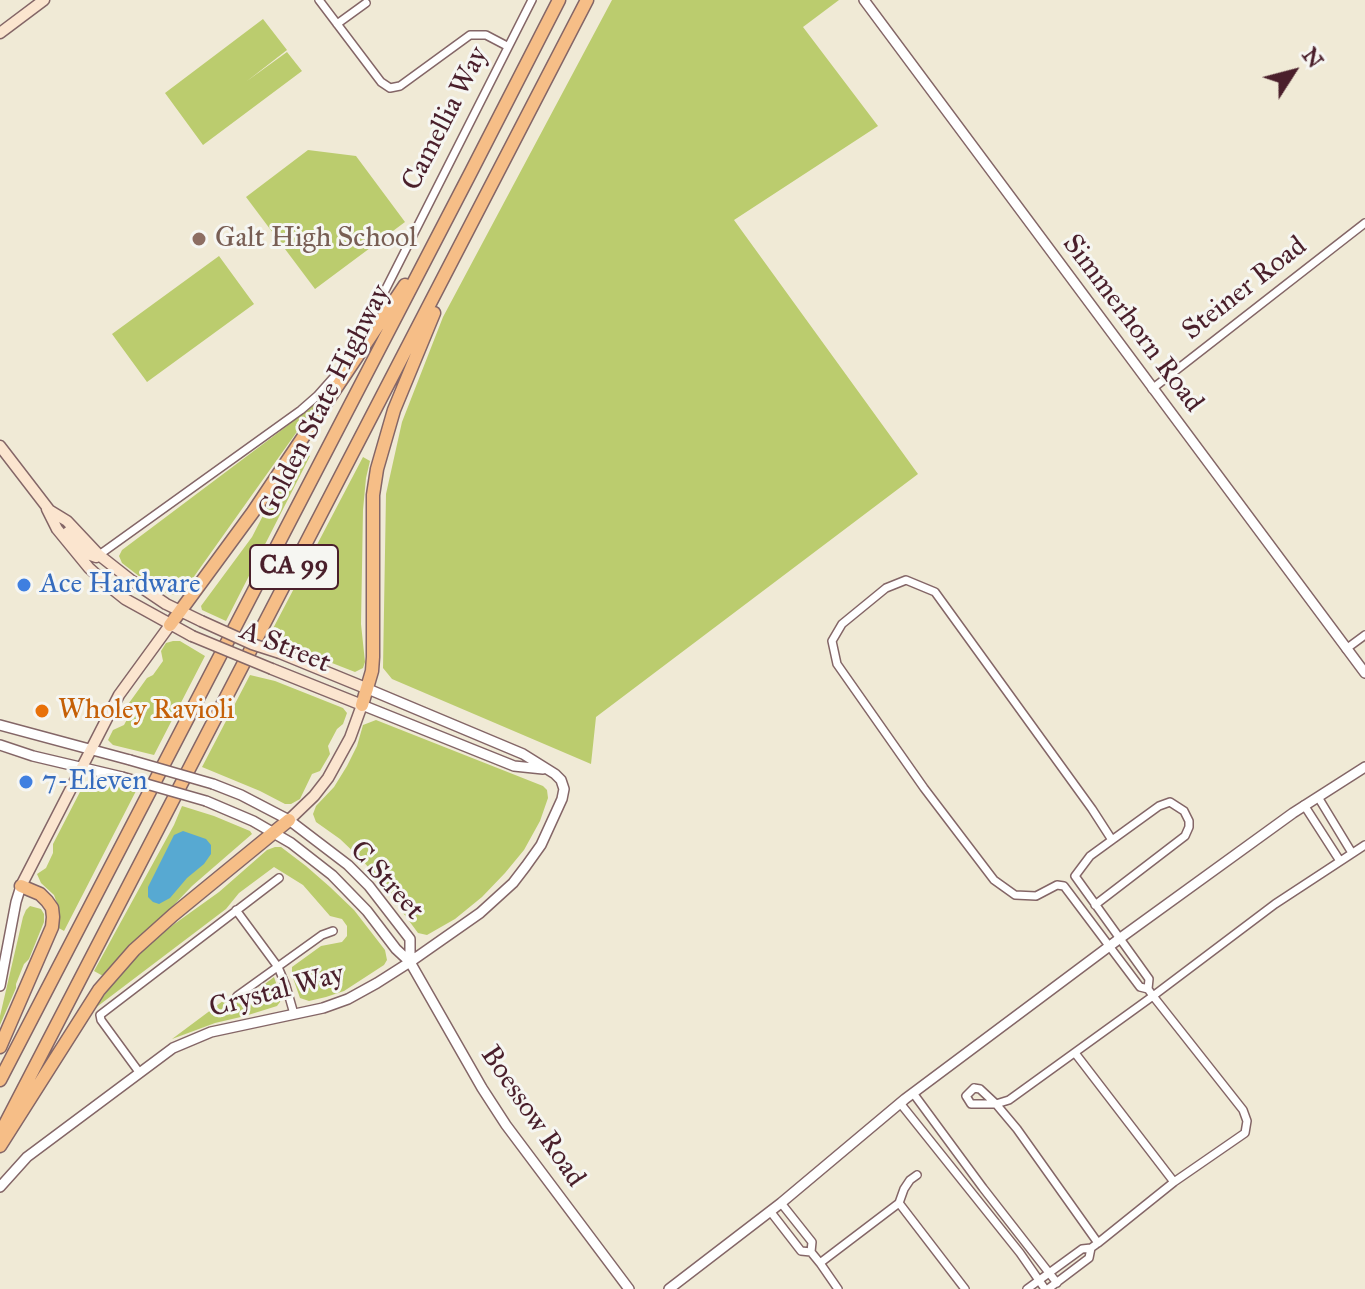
<!DOCTYPE html>
<html>
<head>
<meta charset="utf-8">
<style>
  body { margin:0 }
  #map { position:relative; width:1365px; height:1289px; overflow:hidden; background:#f0ead6; font-family:"IM FELL Great Primer",serif }
  canvas { display:block }
  .north { position:absolute; left:1253px; top:32px; width:80px; height:80px; -webkit-text-stroke:6px #f6f6f2; paint-order:stroke; rotate:54deg; font-size:22px; font-weight:700; line-height:32px; text-align:center; color:#4a1f2b }
  .north::after { content:''; display:block; margin:auto; width:28px; height:36px; background:#4a1f2b; clip-path:polygon(50% 0,100% 100%,50% 72%,0 100%) }
</style>
</head>
<body>
<div id="map">
<canvas width="1365" height="1289"></canvas>
<div class="north">N</div>
</div>
<script>
const g = document.querySelector('canvas').getContext('2d');
g.lineJoin = 'round';
function fill(path, color) { g.fillStyle = color; g.fill(path, 'evenodd'); }
const poly = rows => new Path2D(rows.map(r => 'M' + r).join(''));
function trace(path, color, width, dash) { g.strokeStyle = color; g.lineWidth = width; g.lineCap = dash ? 'butt' : 'round'; g.setLineDash(dash || []); g.stroke(path); }
function drawText(font, color, halo, rows, align = 'center') {
  g.font = font + ' "IM FELL Great Primer",serif'; g.lineWidth = 6; g.setLineDash([]); g.textBaseline = 'middle'; g.strokeStyle = halo; g.fillStyle = color; for (const [text, x, y, turn = 0] of rows) {
    g.save(); g.translate(x, y); g.rotate((+turn || 0) * Math.PI / 180); g.textAlign = isNaN(turn) ? turn : align; if (halo) g.strokeText(text, 0, 0); g.fillText(text, 0, 0); g.restore();
  }
}
fill(poly([
  [612,0,839,0,803,27,878,126,734,220,918,474,596,717,591,764,392,679,383,668,386,494,402,422,443,317],
  [263,19,287,50,247,81,287,52,302,71,203,145,165,93],
  [308,150,356,156,405,222,315,289,246,197],
  [219,256,254,304,147,382,112,334],
  [328,388,183,592,176,595,168,594,144,580,122,563,119,556,122,550,287,426],
  [302,451,310,456,226,621,202,610,201,606,252,537,272,498],
  [363,457,370,461,366,478,363,510,361,624,365,662,363,668,355,672,268,638],
  [173,641,180,641,205,656,154,755,113,745,108,740,113,730,124,725,132,710,129,703,147,678,153,675,163,661,161,651,166,643],
  [250,675,275,681,343,708,347,713,343,724,337,729,328,746,330,754,320,771,312,774,300,799,291,804,285,804,260,791,202,767],
  [376,720,543,786,547,790,548,798,540,821,524,850,505,873,482,897,455,919,427,935,418,933,376,876,362,860,340,839,316,822,313,814,316,806,334,787,347,766,357,746,363,725],
  [92,780,136,791,64,931,57,927,58,906,54,895,41,883,37,874,46,868,53,853,53,844,82,788],
  [182,806,214,816,250,831,252,834,192,886,170,909,127,948,103,976,94,971,174,825],
  [275,847,281,847,306,866,330,887,354,910,385,950,387,960,384,965,344,991,326,997,309,1001,300,998,292,975,292,967,321,946,342,942,347,936,347,926,342,919,330,916,303,885,274,867,239,893,226,909,94,1009,121,973,152,942,173,925,219,892,267,850],
  [30,906,41,909,44,914,44,922,29,959,24,964,16,984,16,988,0,1025,0,1016,23,917,26,910],
  [274,977,281,997,280,1002,277,1006,245,1016,215,1023,172,1039,231,995,239,1004]
]), '#bbcc6e');
fill(poly([
  [183,831,206,839,211,845,211,854,204,864,187,878,170,898,159,904,153,902,148,897,148,887,174,835]
]), '#57a9d2');
const minor = poly([
  [319,0,381,82,390,88,400,86,470,35,486,35,507,46],
  [337,24,366,3],
  [1152,389,1365,223],
  [99,555,301,410,317,396,341,369,363,334,532,0],
  [1346,649,1365,635],
  [1318,797,1352,853],
  [1304,805,1340,861],
  [1095,905,1185,836,1189,827,1189,821,1184,811,1170,802,1159,806,1112,840],
  [236,910,278,967,286,986,294,1014],
  [1148,989,1149,979,1075,876,1090,856,1112,840,1092,809,935,592,906,580,886,588,842,624,832,641,837,664,924,788,994,880,1015,895,1036,896,1057,885,1064,886,1140,987,1148,989,1153,996,1243,1110,1247,1121,1245,1133,1174,1182,1098,1243,1017,1129,996,1104,1009,1100,1153,996,1275,904,1365,845],
  [237,996,322,935,333,931],
  [1075,1053,1174,1182],
  [139,1072,101,1020,100,1015,279,878],
  [974,1088,980,1089,996,1104,971,1104,966,1096,974,1088],
  [913,1093,983,1188,1057,1283],
  [900,1103,1020,1253,1045,1289],
  [781,1203,812,1242,811,1252,820,1263],
  [899,1203,904,1189,910,1180,917,1175],
  [770,1211,801,1251,811,1252],
  [838,1289,820,1263,899,1203,965,1289],
  [1027,1289,1082,1249,1091,1248,1098,1243],
  [1048,1289,1089,1258,1091,1248]
]);
const tertiary = poly([
  [864,0,1365,673],
  [362,705,514,766,543,769],
  [0,725,130,760],
  [0,745,33,756,122,777],
  [213,784,241,795,289,820,348,865,369,886,410,939,410,962],
  [206,801,253,821,291,843,332,875,367,911,396,949,410,962,482,1088,506,1125,629,1289],
  [0,986,16,902,21,886],
  [0,1187,27,1157,173,1048,211,1032,323,1008,348,999,377,983,410,962,480,913,513,883,526,866,541,845,562,799,564,789,561,780,555,774,523,754,368,689],
  [669,1289,781,1203,905,1099,1119,939,1293,813,1365,767]
]);
const secondary = poly([
  [0,33,44,0],
  [0,446,50,511],
  [47,509,57,529,89,568,110,587,125,599,192,636],
  [49,510,67,521,99,555,132,581,166,604,201,621],
  [68,532,88,554,96,557,99,555],
  [280,653,368,689],
  [272,669,362,705,350,738,328,778,314,796,289,820],
  [21,886,119,695,170,625]
]);
const motorway = poly([
  [170,625,253,512,405,285],
  [362,705,372,671,373,657,373,495,377,469,394,410,434,313],
  [0,1047,52,927,53,917,52,908,47,901,40,894,21,886],
  [0,1080,471,172,559,0],
  [0,1134,587,0],
  [0,1146,99,990,134,950,173,915,289,820]
]);
trace(minor, '#846667', 10);
trace(tertiary, '#846667', 12);
trace(secondary, '#846667', 13);
trace(motorway, '#846667', 15);
trace(minor, '#fff', 7);
trace(tertiary, '#fff', 9);
trace(secondary, '#fbe5cf', 10);
trace(motorway, '#f6be87', 12);
const tertiaryBridge = poly([
  [130,760,213,784],
  [122,777,206,801]
]);
const secondaryBridge = poly([
  [201,621,252,644,280,653],
  [192,636,272,669]
]);
trace(tertiaryBridge, '#846667', 12, []);
trace(secondaryBridge, '#846667', 13, []);
trace(tertiaryBridge, '#fff', 9);
trace(secondaryBridge, '#fbe5cf', 10);
for (const [x, y, r, color] of [
  [199,239,8,"#8d6e63"],
  [24,585,8,"#3f7fe0"],
  [42,711,8,"#e8710a"],
  [26,782,8,"#3f7fe0"]
]) { const dot = new Path2D(); dot.arc(x, y, r, 0, 2 * Math.PI); g.fillStyle = color; g.fill(dot); trace(dot, '#f6f6f2', 3); }
for (const [x, y, w] of [
  [294,567,88]
]) { const box = new Path2D(); box.roundRect(x - w / 2, y - 22, w, 44, 6); g.fillStyle = '#f6f6f2'; g.fill(box); trace(box, '#4a1f2b', 2); }
drawText('bold 26px', '#4a1f2b', null, [
  ["CA 99",294,567]
]);
drawText('28px', '#4a1f2b', '#f6f6f2', [
  ["Camellia Way",446,119,-63],
  ["Steiner Road",1245,289,-38],
  ["Simmerhorn Road",1132,324,53],
  ["Golden State Highway",325,402,-63],
  ["A Street",285,648,22],
  ["C Street",386,881,48],
  ["Crystal Way",277,992,-15],
  ["Boessow Road",532,1117,56]
]);
drawText('28px', '#785e54', '#f6f6f2', [
  ["Galt High School",215,239]
], 'left');
drawText('28px', '#366cbe', '#f6f6f2', [
  ["Ace Hardware",40,585],
  ["7-Eleven",42,782]
], 'left');
drawText('28px', '#c56008', '#f6f6f2', [
  ["Wholey Ravioli",58,711]
], 'left');
</script>
</body>
</html>
